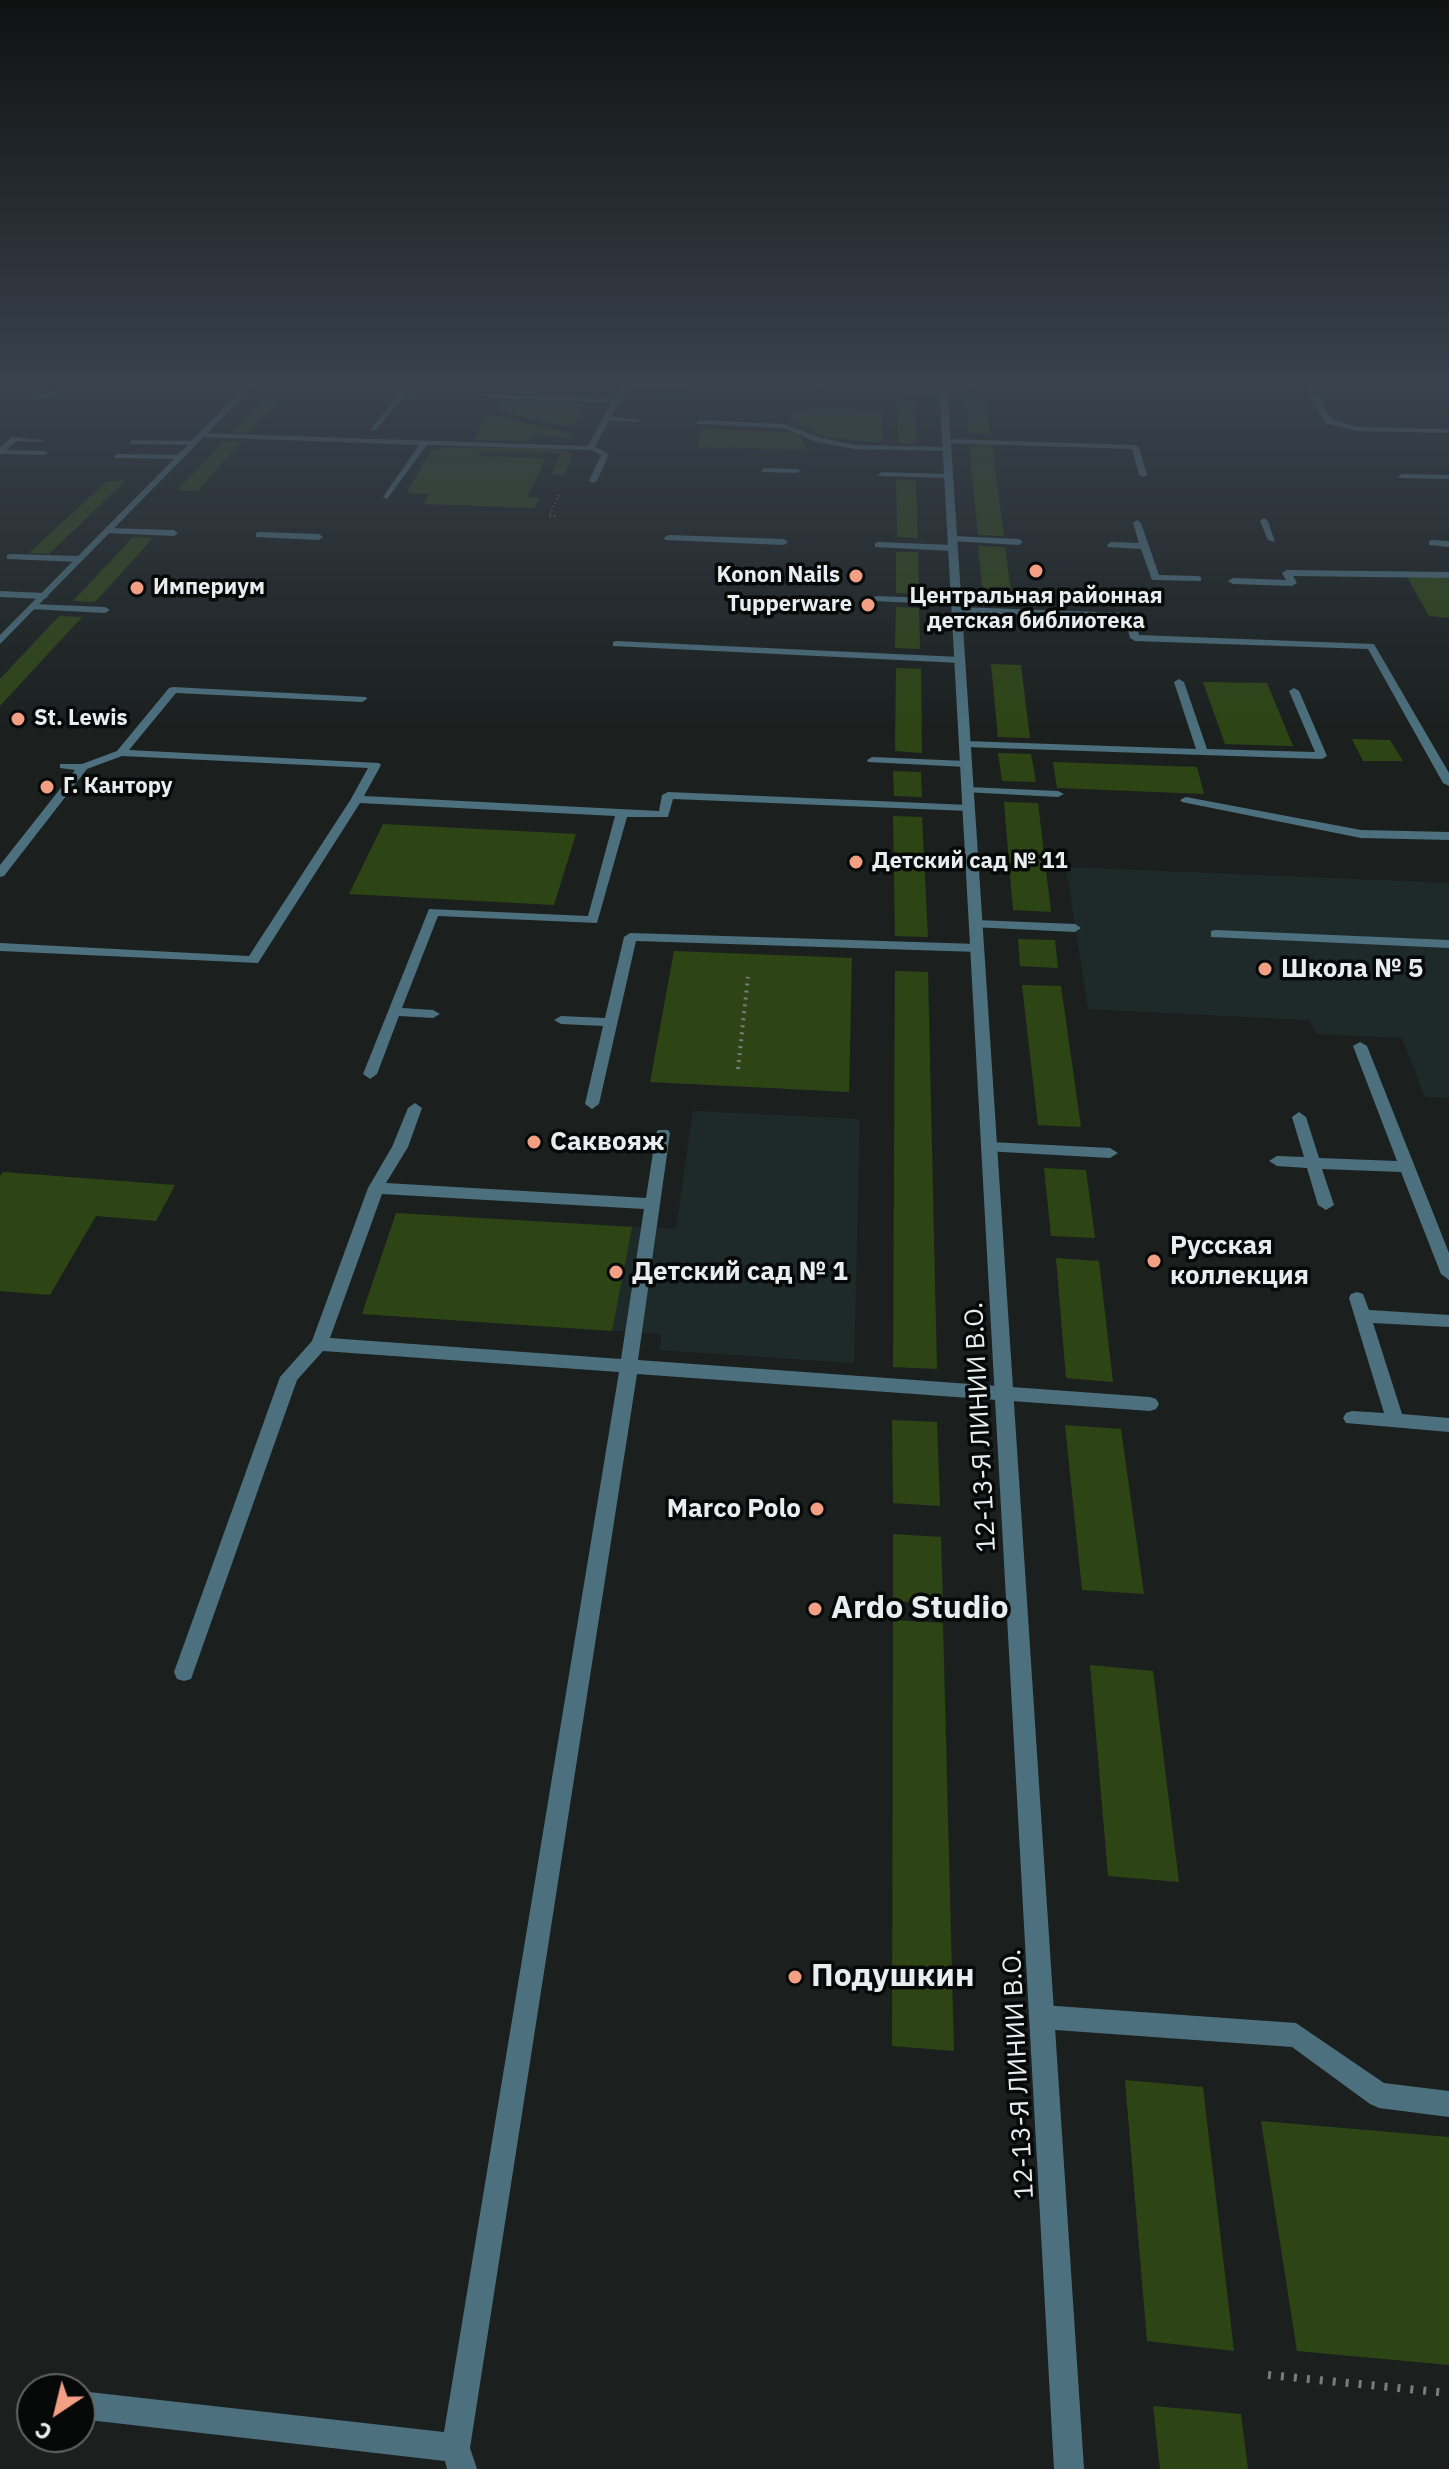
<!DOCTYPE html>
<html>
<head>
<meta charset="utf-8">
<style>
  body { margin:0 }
  #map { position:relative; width:1449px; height:2469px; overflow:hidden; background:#1b201f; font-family:"IBM Plex Sans",sans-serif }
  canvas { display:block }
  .north { position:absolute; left:16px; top:2373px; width:80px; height:80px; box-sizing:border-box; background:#070909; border:2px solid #626464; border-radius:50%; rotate:215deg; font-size:22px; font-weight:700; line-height:32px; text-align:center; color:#eaeded }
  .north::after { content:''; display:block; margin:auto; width:28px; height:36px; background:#f39f84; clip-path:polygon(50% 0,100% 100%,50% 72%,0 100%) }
</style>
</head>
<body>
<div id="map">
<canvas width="1449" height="2469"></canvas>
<div class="north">С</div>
</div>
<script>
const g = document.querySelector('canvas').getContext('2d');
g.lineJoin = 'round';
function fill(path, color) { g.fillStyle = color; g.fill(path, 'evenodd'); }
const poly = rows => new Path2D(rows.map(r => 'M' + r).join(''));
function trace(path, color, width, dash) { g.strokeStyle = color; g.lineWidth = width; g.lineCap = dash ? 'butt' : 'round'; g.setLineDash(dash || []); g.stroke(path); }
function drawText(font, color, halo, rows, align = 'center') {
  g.font = font + ' "IBM Plex Sans",sans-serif'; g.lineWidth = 7; g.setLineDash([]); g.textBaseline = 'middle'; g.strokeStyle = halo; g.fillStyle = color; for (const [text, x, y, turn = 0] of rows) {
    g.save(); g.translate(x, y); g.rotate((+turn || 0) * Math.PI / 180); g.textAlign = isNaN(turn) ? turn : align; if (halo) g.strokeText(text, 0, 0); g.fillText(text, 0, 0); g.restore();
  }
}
fill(poly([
  [1066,867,1449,883,1449,1098,1425,1097,1402,1038,1317,1034,1309,1020,1088,1009],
  [693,1111,860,1119,854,1363,660,1350,661,1334,362,1314,396,1213,676,1229]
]), '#1e2a29');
fill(poly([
  [635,383,694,383,689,399,637,396,631,390],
  [963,386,983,387,990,434,969,433],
  [268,395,285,395,249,433,232,433],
  [499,401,584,404,574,428,493,410],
  [897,401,915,402,917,443,898,443],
  [820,409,883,411,882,443,825,437,790,419,791,415,799,411],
  [490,415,571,433,569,438,533,434,529,441,473,440],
  [701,429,789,432,800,436,807,450,697,447],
  [224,441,242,442,197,491,177,490],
  [969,445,992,445,1004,536,978,535],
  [446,447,561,449,573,455,564,475,551,475,561,453,481,452,479,456,546,458,527,497,540,498,534,508,423,504,430,494,406,493,432,450],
  [896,479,916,480,918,538,897,537],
  [107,481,125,481,49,554,29,553],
  [133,537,153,538,95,602,73,601],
  [978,546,1005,547,1012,598,983,597],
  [896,552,918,552,919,594,896,593],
  [1407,577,1449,578,1449,618,1429,616],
  [896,607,919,608,920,649,895,648],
  [59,616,82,617,0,706,0,679],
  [991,664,1021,665,1030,738,998,737],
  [896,668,921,669,922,753,895,751],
  [1203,682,1267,683,1293,746,1225,744],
  [1352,739,1390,740,1403,761,1363,761],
  [998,753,1031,754,1036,782,1002,781],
  [1053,762,1197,767,1204,794,1057,788],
  [893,771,921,772,922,797,894,796],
  [1004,802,1038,803,1051,912,1013,910],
  [893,816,922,817,928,937,895,936],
  [383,824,576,834,554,905,349,894],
  [1018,939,1055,940,1058,968,1020,966],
  [674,951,852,958,849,1092,650,1082],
  [895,971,928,972,937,1369,893,1367],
  [1022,985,1061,986,1081,1127,1038,1125],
  [1044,1168,1086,1170,1095,1238,1051,1236],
  [3,1172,175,1185,156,1221,96,1216,50,1295,0,1291,0,1176],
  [396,1213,632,1227,612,1331,362,1314],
  [1056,1258,1099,1261,1113,1382,1066,1378],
  [892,1420,937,1422,940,1506,893,1503],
  [1065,1425,1121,1429,1144,1594,1082,1590],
  [893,1534,941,1537,943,1605,893,1601],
  [893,1620,943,1623,954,2051,892,2046],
  [1090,1665,1153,1671,1179,1882,1108,1876],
  [1125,2080,1203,2087,1234,2351,1147,2341],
  [1261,2121,1449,2137,1449,2365,1297,2351],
  [1153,2406,1241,2414,1248,2469,1160,2469]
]), '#2d4514');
trace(poly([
  [555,516,549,516,559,495]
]), '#797d7c', 2, [1, 3]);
trace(poly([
  [738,1069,748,977]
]), '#797d7c', 4, [2, 5]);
trace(poly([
  [1268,2375,1449,2393]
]), '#797d7c', 8, [3, 10]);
fill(poly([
  [90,383,126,386,122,388,90,387,36,400,21,398,90,383],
  [259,383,311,383,312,384,308,386,259,383],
  [397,383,403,383,401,387,404,392,431,395,404,396,376,430,370,430,398,394,395,389,366,386,397,383],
  [622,383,629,383,611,417,642,420,638,422,609,421,595,447,609,454,597,481,593,483,589,481,601,455,590,450,427,445,387,499,383,497,419,445,201,437,197,435,201,433,588,446,611,403,472,396,476,394,614,399,622,383],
  [757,383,787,383,837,388,833,390,757,383],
  [1304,383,1310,383,1331,419,1357,427,1449,429,1449,433,1357,431,1325,423,1304,383],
  [1443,383,1449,383,1449,387,1447,386,1443,383],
  [189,386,246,388,250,390,246,392,187,389,189,386],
  [884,388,944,390,948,392,944,394,881,392,884,388],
  [699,420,784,424,821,438,854,445,947,447,951,449,947,451,854,449,816,442,783,428,696,424,699,420],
  [12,437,44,440,40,442,17,441,6,450,44,451,48,453,44,455,0,454,0,447,12,437],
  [947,439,1135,445,1139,447,1147,475,1143,477,1139,475,1132,449,944,443,947,439],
  [132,440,194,441,198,443,194,445,129,444,132,440],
  [117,454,180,455,184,457,180,459,114,458,117,454],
  [764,468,797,469,801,471,797,473,761,472,764,468],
  [881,472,949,474,953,476,949,478,878,476,881,472],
  [1401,474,1449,475,1449,479,1398,478,1401,474],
  [1264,518,1268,521,1275,542,1268,540,1260,521,1264,518],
  [1137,520,1141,523,1159,575,1198,576,1201,577,1201,581,1152,580,1141,549,1108,547,1107,545,1111,542,1139,543,1133,523,1137,520],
  [108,528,174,530,178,533,174,536,105,533,104,531,108,528],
  [259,532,319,534,323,537,319,540,256,537,256,533,259,532],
  [668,535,784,539,788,542,784,545,665,540,664,538,668,535],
  [953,536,1019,539,1023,542,1019,545,950,541,950,537,953,536],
  [1432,540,1449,541,1449,547,1429,545,1429,541,1432,540],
  [878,542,953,545,957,548,953,551,875,547,875,543,878,542],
  [10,554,80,556,84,559,80,562,7,559,7,555,10,554],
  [1287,570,1449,572,1449,578,1293,576,1297,583,1292,586,1233,584,1228,581,1233,578,1286,580,1282,573,1287,570],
  [0,591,44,593,49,596,44,599,0,597,0,591],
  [877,596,956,599,961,602,956,605,874,601,874,597,877,596],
  [33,604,105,607,110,610,105,613,30,609,30,605,33,604],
  [957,607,1129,613,1134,616,1139,635,1374,644,1449,773,1449,786,1443,783,1368,649,1135,641,1130,638,1125,619,954,612,952,610,957,607],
  [616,641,960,657,965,660,960,663,613,646,613,642,616,641],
  [1179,679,1184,682,1207,749,1315,752,1289,691,1294,688,1299,691,1327,756,1322,759,965,747,960,744,965,741,1196,749,1174,682,1179,679],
  [173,687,366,697,367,699,362,702,176,693,129,750,379,763,381,765,364,796,659,811,662,795,668,792,969,805,975,808,969,811,673,799,668,817,627,817,597,923,438,916,402,1008,433,1010,440,1014,433,1018,399,1016,377,1074,370,1079,363,1074,429,909,588,916,615,816,360,803,258,963,0,951,0,943,249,956,351,799,368,768,122,756,87,769,4,876,0,877,0,865,75,770,60,768,60,764,82,764,117,751,169,688,173,687],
  [872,757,966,761,972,764,966,767,868,762,867,760,872,757],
  [968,787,1058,791,1064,794,1058,797,964,792,964,788,968,787],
  [1186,797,1361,830,1449,832,1449,840,1361,838,1182,802,1180,800,1186,797],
  [976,920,1075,924,1081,928,1075,932,972,927,972,921,976,920],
  [1216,930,1449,940,1449,948,1211,937,1211,931,1216,930],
  [630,933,978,944,984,948,978,952,636,941,599,1104,592,1109,585,1104,603,1026,561,1024,554,1020,561,1016,605,1018,624,937,630,933],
  [1360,1042,1367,1046,1449,1253,1449,1280,1441,1274,1401,1172,1322,1169,1334,1205,1326,1210,1318,1205,1307,1168,1277,1166,1269,1161,1277,1156,1304,1157,1292,1117,1299,1112,1306,1117,1319,1158,1397,1161,1353,1046,1360,1042],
  [415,1103,422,1108,408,1147,386,1183,646,1198,656,1133,658,1130,668,1130,670,1133,638,1360,1150,1397,1156,1399,1159,1404,1156,1409,1150,1411,637,1374,470,2448,477,2469,447,2469,445,2461,80,2419,80,2391,444,2432,619,1372,323,1351,297,1380,191,1679,184,1681,177,1679,174,1672,280,1377,312,1341,368,1188,392,1147,408,1108,415,1103],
  [382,1194,644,1209,621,1359,330,1338,382,1194],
  [990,1142,1110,1148,1118,1153,1110,1158,985,1151,982,1147,985,1143,990,1142],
  [1357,1292,1363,1294,1369,1310,1449,1315,1449,1327,1373,1323,1402,1414,1449,1418,1449,1432,1346,1423,1343,1418,1346,1413,1352,1411,1384,1413,1349,1298,1351,1294,1357,1292],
  [1042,2005,1296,2023,1384,2083,1449,2091,1449,2117,1379,2108,1370,2104,1292,2047,1042,2029,1033,2026,1030,2017,1033,2008,1042,2005]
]), '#4c707e');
fill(poly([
  [249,383,257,383,0,644,0,635,249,383],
  [939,383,947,383,1084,2469,1054,2469,939,383]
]), '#4c707e');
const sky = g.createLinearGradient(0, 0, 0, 728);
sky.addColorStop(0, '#0f1211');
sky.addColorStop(0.53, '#39424d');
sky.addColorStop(1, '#39424d00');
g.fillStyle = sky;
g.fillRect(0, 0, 1449, 728);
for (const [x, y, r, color] of [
  [1036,571,8,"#f39f84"],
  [856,576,8,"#f39f84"],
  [137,588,8,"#f39f84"],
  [868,605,8,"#f39f84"],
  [18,719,8,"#f39f84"],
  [47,787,8,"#f39f84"],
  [856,862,8,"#f39f84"],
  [1265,969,8,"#f39f84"],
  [534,1142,8,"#f39f84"],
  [1154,1261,8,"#f39f84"],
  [616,1272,8,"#f39f84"],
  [817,1509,8,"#f39f84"],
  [815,1609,8,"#f39f84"],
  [795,1977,8,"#f39f84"]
]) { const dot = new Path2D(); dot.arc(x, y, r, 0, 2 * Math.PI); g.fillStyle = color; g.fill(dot); trace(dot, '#070909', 3); }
drawText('bold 22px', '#eaeded', '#070909', [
  ["Konon Nails",840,576,"right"],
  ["Империум",153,588],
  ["Центральная районная",1036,597,"center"],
  ["детская библиотека",1036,622,"center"],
  ["Tupperware",852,605,"right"],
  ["St. Lewis",34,719],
  ["Г. Кантору",63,787],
  ["Детский сад № 11",872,862]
], 'left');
drawText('bold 26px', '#eaeded', '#070909', [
  ["Школа № 5",1281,969],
  ["Саквояж",550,1142],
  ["Русская",1170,1246],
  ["коллекция",1170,1276],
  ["Детский сад № 1",632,1272],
  ["Marco Polo",801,1509,"right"]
], 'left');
drawText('26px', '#eaeded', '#070909', [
  ["12-13-Я ЛИНИИ В.О.",981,1427,-93],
  ["12-13-Я ЛИНИИ В.О.",1019,2074,-93]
]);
drawText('bold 32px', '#eaeded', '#070909', [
  ["Ardo Studio",831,1609],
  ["Подушкин",811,1977]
], 'left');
</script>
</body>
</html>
